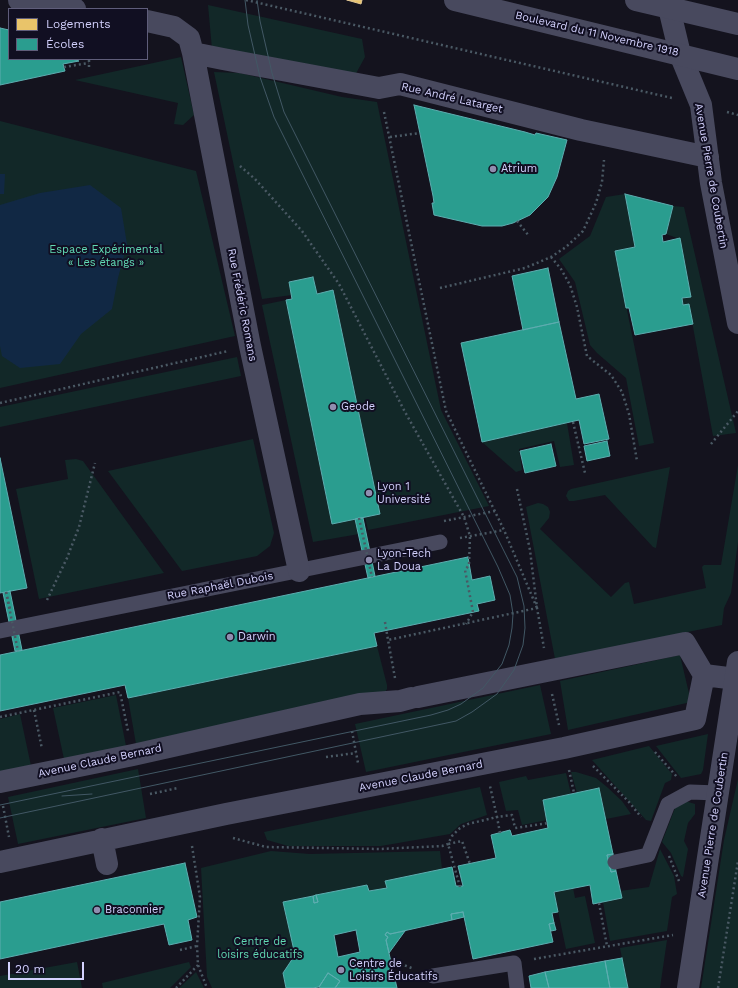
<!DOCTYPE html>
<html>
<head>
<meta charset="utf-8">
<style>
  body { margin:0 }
  #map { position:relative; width:738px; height:988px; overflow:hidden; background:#14131e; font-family:"Work Sans",sans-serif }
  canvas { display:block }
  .legend { position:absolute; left:8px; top:8px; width:140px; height:52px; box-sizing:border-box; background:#110f22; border:1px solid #5f5d7a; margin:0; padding:5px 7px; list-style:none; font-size:12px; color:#d3d1fd }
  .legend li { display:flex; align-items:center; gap:8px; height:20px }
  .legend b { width:20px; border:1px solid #5f5d7a }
  .scale { position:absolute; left:8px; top:962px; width:76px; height:18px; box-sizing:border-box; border:2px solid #d3d1fd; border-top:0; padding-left:5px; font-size:12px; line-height:14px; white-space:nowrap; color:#d3d1fd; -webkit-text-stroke:3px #110f22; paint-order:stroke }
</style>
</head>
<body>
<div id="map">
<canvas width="738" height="988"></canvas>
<ul class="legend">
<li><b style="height:11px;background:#e9c46a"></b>Logements</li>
<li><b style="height:11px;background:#2a9d8f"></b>Écoles</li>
</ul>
<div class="scale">20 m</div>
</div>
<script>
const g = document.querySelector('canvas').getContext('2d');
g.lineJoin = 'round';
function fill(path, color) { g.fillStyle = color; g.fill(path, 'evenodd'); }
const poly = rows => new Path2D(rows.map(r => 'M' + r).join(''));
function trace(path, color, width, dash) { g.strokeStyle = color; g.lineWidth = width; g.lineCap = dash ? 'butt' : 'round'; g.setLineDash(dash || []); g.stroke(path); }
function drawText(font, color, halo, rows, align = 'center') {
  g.font = font + ' "Work Sans",sans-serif'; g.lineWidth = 4; g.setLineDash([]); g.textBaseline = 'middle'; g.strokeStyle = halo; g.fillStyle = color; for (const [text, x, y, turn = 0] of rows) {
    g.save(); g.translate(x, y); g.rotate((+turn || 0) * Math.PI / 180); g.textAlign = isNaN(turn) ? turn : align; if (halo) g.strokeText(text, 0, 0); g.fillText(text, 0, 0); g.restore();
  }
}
fill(poly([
  [208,5,362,39,365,57,353,79,212,49],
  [181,57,194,115,183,125,174,124,178,103,75,80],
  [214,72,240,73,342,97,377,102,441,410,489,506,368,530,365,517,380,514,333,291,317,294,313,277,289,282,292,295,262,299],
  [0,121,196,171,235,336,0,388],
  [625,194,635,247,615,251,654,443,639,446,626,378,597,353,590,345,575,282,559,259,590,236,606,197],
  [673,206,684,207,736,433,713,436,689,305,683,305,682,298,691,296,680,239,666,234],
  [286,300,332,524,355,519,359,534,313,542,262,305],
  [237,357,241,376,0,427,0,407],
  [567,423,574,465,560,467,554,441,519,449,522,470,516,472,482,442],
  [253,439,274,533,270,546,257,556,182,571,108,471],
  [76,459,83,461,164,573,39,599,16,489,68,479,65,460],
  [738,465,738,542,731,593,724,608,722,625,555,659,526,507,538,503,543,504,548,507,550,512,549,518,540,529,611,597,625,583,629,582,634,604,706,588,702,567,704,565,721,565],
  [670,467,656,548,653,547,605,495,574,501,569,501,566,496,568,491,571,489],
  [377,646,387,685,387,689,385,692,136,744,128,698],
  [680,655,691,702,568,730,560,681],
  [540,685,551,734,366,772,355,724],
  [116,695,126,746,64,759,53,708],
  [20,714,31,766,0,773,0,719],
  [708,734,703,770,701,774,681,778,656,746],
  [649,746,672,774,671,780,665,783,651,821,646,820,592,760],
  [138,769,146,818,18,844,8,797],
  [571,772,576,772,596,778,607,787,622,801,631,814,606,819,599,789,577,793],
  [566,773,571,794,543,800,547,820,522,825,518,810,506,811,499,782,526,776,528,780],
  [738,779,738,988,701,988,724,840],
  [480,787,487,815,461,824,450,834,381,846,288,846,267,840,264,832],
  [685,801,695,804,695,814,688,823,684,841,688,849,683,877,681,876,671,853,662,842,675,808],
  [660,849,674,876,677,894,672,897,667,931,610,941,603,902,622,898,620,891,649,887],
  [271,851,310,854,440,851,442,869,385,881,387,888,369,891,367,885,283,902,295,955,283,973,286,988,212,988,207,977,201,868],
  [573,888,575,898,585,896,595,943,566,949,554,892],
  [667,940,660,988,628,988,620,948],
  [77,962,82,988,0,988,0,976],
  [189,962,191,967,170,988,103,988,102,983],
  [196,972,204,988,179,988]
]), '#122828');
fill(poly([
  [0,174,5,174,4,194,0,194],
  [90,185,121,208,127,244,118,278,112,309,81,334,60,364,20,368,2,356,0,346,0,205,40,193]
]), '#112844');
const homes = poly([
  [347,0,362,0,361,4,347,0]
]);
fill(homes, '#e9c46a');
trace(homes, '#e2c896', 1);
const schools = poly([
  [0,28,9,30,9,59,72,59,79,61,63,64,65,71,0,85,0,28],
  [414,105,525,132,535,135,536,133,567,140,557,177,548,197,530,215,513,223,502,226,482,226,434,215,432,203,434,203,433,196,414,105],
  [625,194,673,206,666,234,662,235,663,242,680,238,691,297,682,298,683,305,689,304,693,324,635,335,629,308,626,308,615,251,635,247,625,194],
  [548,268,559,322,523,330,512,276,548,268],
  [313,277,317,294,333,290,380,514,332,524,286,300,292,299,289,282,313,277],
  [559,322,576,399,599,394,609,439,584,444,579,420,482,442,461,343,559,322],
  [607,441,610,456,587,461,584,446,607,441],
  [551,444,556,466,525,473,520,451,551,444],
  [0,458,27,588,0,593,0,458],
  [359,518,363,518,375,576,368,578,355,519,359,518],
  [468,557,472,580,490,576,495,600,477,604,479,611,374,633,377,646,128,698,125,685,0,711,0,655,468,557],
  [10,591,22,650,15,651,3,593,10,591],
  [599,788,613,854,607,855,611,872,616,871,622,898,593,904,590,885,554,892,558,912,552,913,554,923,549,924,553,942,473,959,463,912,451,914,452,920,390,934,387,932,385,935,388,937,386,940,397,988,335,988,340,981,328,973,319,987,312,988,286,988,283,973,295,955,283,902,313,896,314,903,318,902,316,895,367,885,369,891,387,888,385,881,452,867,456,886,463,886,458,866,496,858,491,835,510,830,512,836,548,828,543,800,599,788],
  [356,930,360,952,338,957,334,935,356,930],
  [613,854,616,871,611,872,607,855,613,854],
  [185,863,197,917,188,920,192,940,169,945,164,924,0,959,0,902,185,863],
  [316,895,318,902,314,903,313,896,316,895],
  [463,912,464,917,452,920,451,914,463,912],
  [554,923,556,930,551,931,549,924,554,923],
  [405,931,389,953,386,940,388,937,385,935,387,932,390,934,405,931],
  [622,958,628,988,610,988,605,961,622,958],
  [605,961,610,988,549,988,545,972,605,961],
  [545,972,549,988,531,988,529,976,545,972],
  [328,973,340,981,335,988,321,988,319,987,328,973]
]);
fill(schools, '#2a9d8f');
trace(schools, '#5dadb0', 1);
trace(poly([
  [246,0,672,98],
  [64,67,89,63],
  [89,67,89,59],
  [384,112,446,411,504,530,537,608],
  [727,112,738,115],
  [390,137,420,133],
  [240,166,255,179,302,231,339,284,405,412,464,517,470,536,469,565,465,570,473,612,466,624],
  [517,221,529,236],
  [551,257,561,269,570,285,577,307,587,356,611,375,622,392,629,414,637,461],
  [440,288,525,268,551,257,566,247,583,231,596,203,602,182,604,160],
  [0,403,228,351],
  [573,422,585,473],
  [711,444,738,411],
  [517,489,530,550,537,608,544,648],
  [444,521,495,511],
  [460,538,504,530],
  [6,592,10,609],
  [47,600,67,558,79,527,95,463],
  [385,622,388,640],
  [395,678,388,640,537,608],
  [552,694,559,725],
  [34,710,42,749],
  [0,717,120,692,128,731],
  [352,731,358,763],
  [655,752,677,777],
  [326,757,356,753],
  [593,766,629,802,641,817],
  [569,770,574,793],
  [150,794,178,788],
  [3,806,9,837],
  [500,833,497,817,512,815,515,828,548,823],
  [233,838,266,847,380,849,442,846,448,844,452,836,460,828,468,824,497,817,490,786],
  [192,846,200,897,197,946,198,965,207,988],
  [669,856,679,881],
  [460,887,448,844,462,841,470,864],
  [599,903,607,946],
  [180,950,197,946],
  [534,959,673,935],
  [391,960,414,969],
  [176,988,198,965],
  [718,988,738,861]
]), '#4a5964', 2.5, [2, 3]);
trace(poly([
  [0,631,440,542],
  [615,862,648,855,668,804,690,792,718,793],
  [433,976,514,963,517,988]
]), '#48495e', 15);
trace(poly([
  [418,697,685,643,704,675],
  [0,782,133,755,360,704,400,701,411,698],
  [102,839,107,864],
  [0,862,226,814,564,748,695,719,704,675,736,679]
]), '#48495e', 22);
trace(poly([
  [19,0,75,9],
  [670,0,669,8,680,54,701,105,711,183,738,323],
  [147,21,174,27,189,38,193,53,250,346,299,571],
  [193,53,223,59,379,88,400,84,581,130,708,157],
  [688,988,738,662]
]), '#48495e', 22);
trace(poly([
  [455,0,738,69],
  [636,0,738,24]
]), '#48495e', 22);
trace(poly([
  [62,796,92,794],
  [0,805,431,715,448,710,461,704,483,688,502,664,509,645,512,628,513,614,510,595,498,567,274,117,260,77,248,25,245,0],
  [0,818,456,721,472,712,497,694,514,670,523,645,525,628,524,606,517,577,284,112,272,73,260,21,257,0]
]), '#425865', 1);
trace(poly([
  [359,518,372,577],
  [6,592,18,651]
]), '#4a5964', 2.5, [2, 3]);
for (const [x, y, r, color] of [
  [493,169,4,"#908eaf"],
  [333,407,4,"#908eaf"],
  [369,493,4,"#908eaf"],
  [369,560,4,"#908eaf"],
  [230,637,4,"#908eaf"],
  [97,910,4,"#908eaf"],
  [341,970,4,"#908eaf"]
]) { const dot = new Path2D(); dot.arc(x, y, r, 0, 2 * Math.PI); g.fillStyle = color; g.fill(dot); trace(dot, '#110f22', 1.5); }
drawText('11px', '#d3d1fd', '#110f22', [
  ["Boulevard du 11 Novembre 1918",597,34,13],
  ["Rue André Latarget",452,98,13],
  ["Avenue Pierre de Coubertin",711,176,80],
  ["Rue Frédéric Romans",242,305,79],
  ["Rue Raphaël Dubois",220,586,-11],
  ["Avenue Claude Bernard",100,761,-12],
  ["Avenue Claude Bernard",421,776,-11],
  ["Avenue Pierre de Coubertin",713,825,-81]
]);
drawText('11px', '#d3d1fd', '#110f22', [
  ["Atrium",501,169],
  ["Geode",341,407],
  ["Lyon 1",377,487],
  ["Université",377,500],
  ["Lyon-Tech",377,554],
  ["La Doua",377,567],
  ["Darwin",238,637],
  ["Braconnier",105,910],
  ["Centre de",349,964],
  ["Loisirs Éducatifs",349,977]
], 'left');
drawText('11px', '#61d9b3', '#110f22', [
  ["Espace Expérimental",106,250],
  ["« Les étangs »",106,263],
  ["Centre de",260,942],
  ["loisirs éducatifs",260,955]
]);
</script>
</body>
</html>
